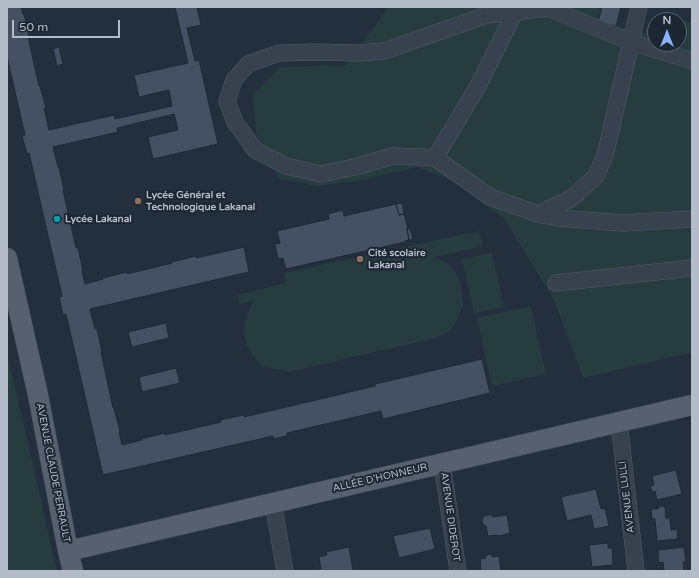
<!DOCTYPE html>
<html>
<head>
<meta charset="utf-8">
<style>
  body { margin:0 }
  #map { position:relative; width:699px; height:578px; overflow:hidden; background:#242f3e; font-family:"Varela Round",sans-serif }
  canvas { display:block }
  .frame { position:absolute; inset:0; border:8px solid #b4bcc9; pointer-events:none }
  .north { position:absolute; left:647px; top:12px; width:40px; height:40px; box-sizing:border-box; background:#1d2633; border:1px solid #59626f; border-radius:50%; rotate:0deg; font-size:11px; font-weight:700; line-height:16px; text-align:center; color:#b4bcc9 }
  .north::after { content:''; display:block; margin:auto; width:14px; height:18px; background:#8ab4f8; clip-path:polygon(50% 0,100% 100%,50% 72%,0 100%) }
  .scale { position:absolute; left:12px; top:20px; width:108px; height:18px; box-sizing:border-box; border:2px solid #b4bcc9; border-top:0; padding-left:5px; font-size:12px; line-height:14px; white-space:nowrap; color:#b4bcc9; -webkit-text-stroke:3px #1d2633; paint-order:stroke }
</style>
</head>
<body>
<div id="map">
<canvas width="699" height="578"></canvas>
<div class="frame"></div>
<div class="north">N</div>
<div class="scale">50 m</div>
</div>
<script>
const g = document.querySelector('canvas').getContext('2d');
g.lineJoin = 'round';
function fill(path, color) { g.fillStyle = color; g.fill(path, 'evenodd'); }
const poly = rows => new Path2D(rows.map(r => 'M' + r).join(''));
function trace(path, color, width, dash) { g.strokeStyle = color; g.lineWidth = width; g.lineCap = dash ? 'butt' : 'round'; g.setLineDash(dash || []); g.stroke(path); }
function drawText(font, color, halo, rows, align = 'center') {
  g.font = font + ' "Varela Round",sans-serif'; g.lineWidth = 4; g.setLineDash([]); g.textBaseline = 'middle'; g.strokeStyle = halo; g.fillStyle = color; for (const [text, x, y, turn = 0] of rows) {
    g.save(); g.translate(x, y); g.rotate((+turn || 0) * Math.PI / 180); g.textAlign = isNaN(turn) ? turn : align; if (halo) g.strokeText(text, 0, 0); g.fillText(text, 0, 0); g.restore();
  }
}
fill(poly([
  [387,7,602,7,599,22,655,35,655,44,679,44,679,20,677,20,677,19,692,23,692,352,583,378,553,298,504,219,456,182,416,167,363,180,317,186,280,179,256,134,253,95,280,67,346,65,385,12],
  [479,231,483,246,435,257,445,262,453,269,458,276,461,284,463,304,460,313,456,322,452,329,443,335,431,339,289,372,262,366,253,356,247,345,244,332,245,321,253,301,239,304,238,295,286,283,284,273],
  [492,253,504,307,474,313,462,259],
  [531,306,546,374,492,386,477,318],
  [7,354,29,447,57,571,7,571]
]), '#263c3f');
const building = poly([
  [7,7,21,7,23,14,24,14,29,37,28,37,39,86,40,86,46,108,44,108,49,130,114,115,115,119,172,106,169,90,139,97,134,75,188,63,175,7,197,7,201,25,187,28,195,61,199,60,218,144,153,159,148,137,178,130,174,114,117,128,118,132,53,147,58,167,59,167,64,190,63,190,76,248,78,247,83,271,82,271,85,284,103,279,103,278,127,272,127,274,172,263,172,262,196,256,196,258,244,247,249,272,90,309,95,329,97,329,102,352,101,352,113,408,114,408,120,431,119,432,122,445,142,440,141,439,165,433,165,435,221,422,220,420,244,415,244,417,375,386,375,384,482,359,490,393,383,419,381,411,287,433,287,436,274,439,273,436,103,475,66,314,63,315,59,297,62,296,29,153,27,154,22,136,25,135,7,57,7,7],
  [602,7,621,7,616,26,598,22,602,7],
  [659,15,677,19,677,20,658,20,659,15],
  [59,47,63,64,57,66,53,49,59,47],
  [402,203,404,214,399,215,396,204,402,203],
  [396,204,399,215,404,214,408,229,407,229,409,240,405,241,405,242,286,269,283,258,278,259,275,244,280,243,277,231,329,219,328,214,343,210,344,216,396,204],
  [407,229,410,229,413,239,409,240,407,229],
  [166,323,169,338,132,347,128,332,166,323],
  [176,368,180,383,142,392,139,377,176,368],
  [676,470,682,494,657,500,655,491,652,492,650,486,654,485,652,476,676,470],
  [596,489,601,509,605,508,609,526,594,529,591,515,567,521,561,497,596,489],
  [660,506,662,506,665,507,666,518,670,518,671,530,677,529,678,539,657,541,655,519,652,519,651,509,658,509,660,506],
  [487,515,491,515,493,517,507,515,510,533,500,536,496,535,488,536,486,526,483,524,482,521,483,517,487,515],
  [430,528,435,549,399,558,393,536,430,528],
  [608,543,608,548,612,548,613,565,592,567,589,545,608,543],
  [349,547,353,571,318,571,318,569,321,569,319,557,327,555,326,552,349,547],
  [684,547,686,562,683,562,684,571,664,571,663,562,659,563,658,550,684,547],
  [492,554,492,557,499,556,501,571,481,571,480,559,486,558,486,555,492,554]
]);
fill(building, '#455162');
trace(building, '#1f2835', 1);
const minor = poly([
  [639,7,638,11,631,42,605,156,596,176,572,198,538,214,490,197,435,158,422,157,392,156,359,166,321,174,286,166,255,150,235,122,227,101,234,80,248,64,279,53,318,52,358,53,384,51,487,15,548,8,631,42,692,61],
  [435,158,478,86,515,12],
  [538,214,558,218,623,223,692,219],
  [556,283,692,268],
  [619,422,636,571],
  [442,463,458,571],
  [273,503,285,571]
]);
const major = poly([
  [7,258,38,395,68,551,73,571],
  [68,551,692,405]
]);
trace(minor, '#565f6c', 17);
trace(major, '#414a57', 21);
trace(minor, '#38414e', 16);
trace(major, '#56606e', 20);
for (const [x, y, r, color] of [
  [138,201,4,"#8d6e63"],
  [57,219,4,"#0f9aa8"],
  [360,259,4,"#8d6e63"]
]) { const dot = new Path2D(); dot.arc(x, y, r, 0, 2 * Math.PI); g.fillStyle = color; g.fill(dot); trace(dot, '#1d2633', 1.5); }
drawText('bold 10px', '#b4bcc9', '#1d2633', [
  ["Lycée Général et",146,195],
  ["Technologique Lakanal",146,207],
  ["Lycée Lakanal",65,219],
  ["Cité scolaire",368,253],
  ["Lakanal",368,265]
], 'left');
drawText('10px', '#b4bcc9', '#1d2633', [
  ["AVENUE CLAUDE PERRAULT",53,473,79],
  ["ALLÉE D'HONNEUR",380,478,-13],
  ["AVENUE LULLI",627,497,-97],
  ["AVENUE DIDEROT",450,517,82]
]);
</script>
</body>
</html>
